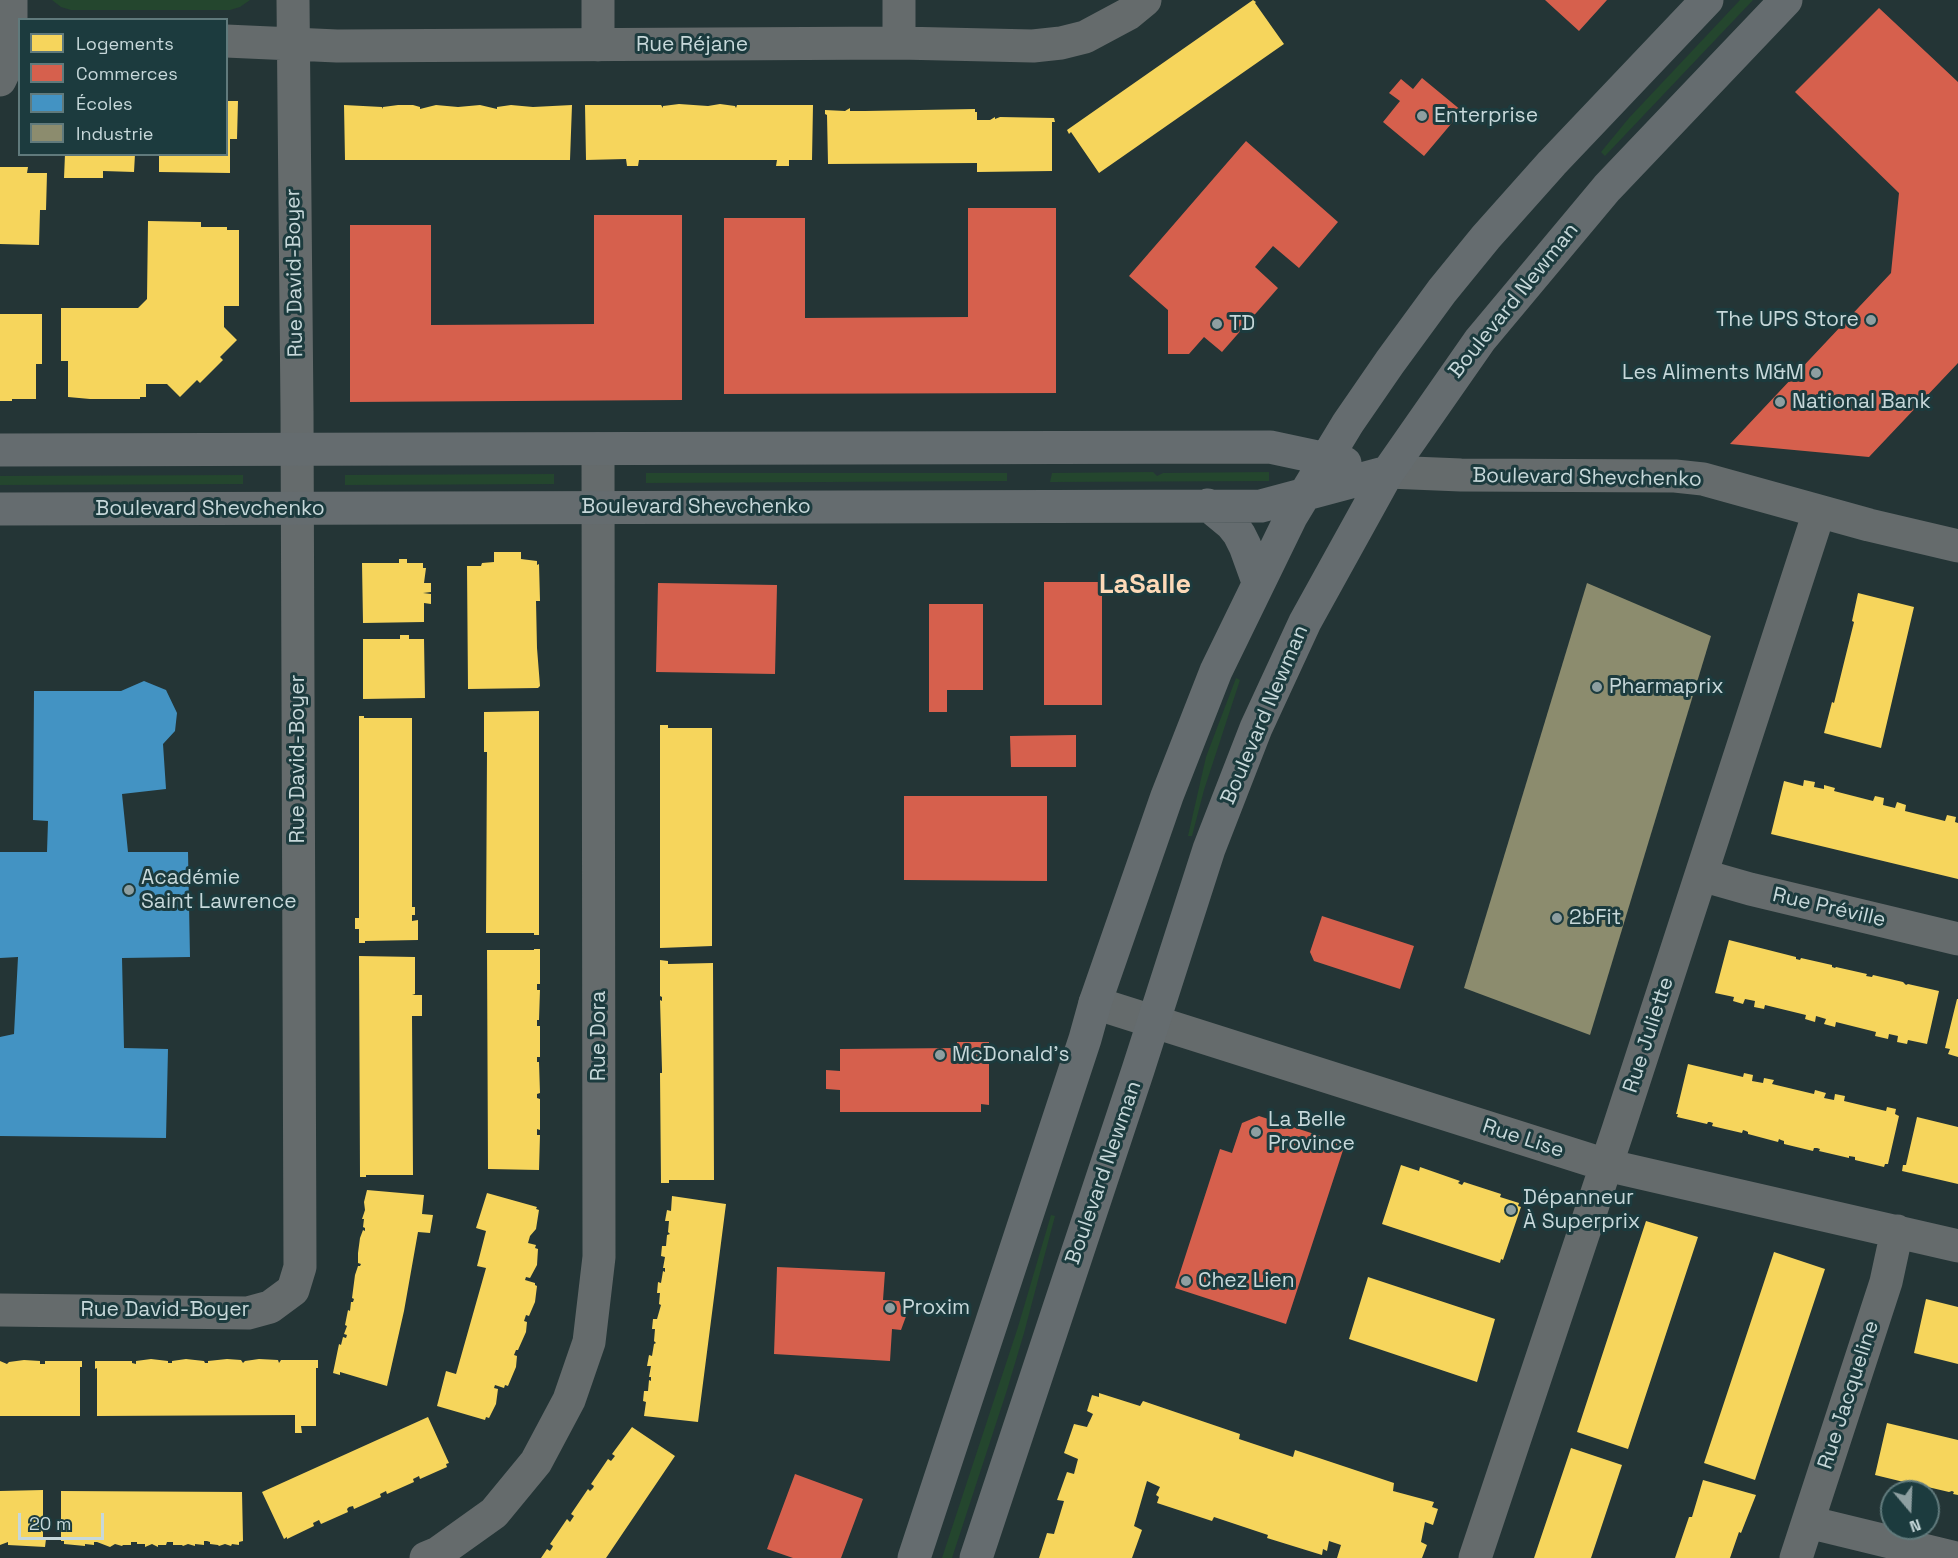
<!DOCTYPE html>
<html>
<head>
<meta charset="utf-8">
<style>
  body { margin:0 }
  #map { position:relative; width:1958px; height:1558px; overflow:hidden; background:#243536; font-family:"Space Grotesk",sans-serif }
  canvas { display:block }
  .legend { position:absolute; left:18px; top:18px; width:210px; height:138px; box-sizing:border-box; background:#1c3b3e; border:2px solid #607a7c; margin:0; padding:8px 10px; list-style:none; font-size:18px; color:#c7d8da }
  .legend li { display:flex; align-items:center; gap:12px; height:30px }
  .legend b { width:30px; border:2px solid #607a7c }
  .north { position:absolute; left:1880px; top:1480px; width:60px; height:60px; box-sizing:border-box; background:#1c3b3e; border:2px solid #607a7c; border-radius:50%; rotate:161deg; font-size:16px; font-weight:700; line-height:24px; text-align:center; color:#c7d8da }
  .north::after { content:''; display:block; margin:auto; width:21px; height:27px; background:#8e9fa1; clip-path:polygon(50% 0,100% 100%,50% 72%,0 100%) }
  .scale { position:absolute; left:18px; top:1513px; width:86px; height:27px; box-sizing:border-box; border:3px solid #c7d8da; border-top:0; padding-left:8px; font-size:18px; line-height:21px; white-space:nowrap; color:#c7d8da; -webkit-text-stroke:4px #1c3b3e; paint-order:stroke }
</style>
</head>
<body>
<div id="map">
<canvas width="1958" height="1558"></canvas>
<ul class="legend">
<li><b style="height:16px;background:#f6d55c"></b>Logements</li>
<li><b style="height:16px;background:#d6604d"></b>Commerces</li>
<li><b style="height:16px;background:#4393c3"></b>Écoles</li>
<li><b style="height:16px;background:#8c8c6e"></b>Industrie</li>
</ul>
<div class="north">N</div>
<div class="scale">20 m</div>
</div>
<script>
const g = document.querySelector('canvas').getContext('2d');
g.lineJoin = 'round';
function fill(path, color) { g.fillStyle = color; g.fill(path, 'evenodd'); }
const poly = rows => new Path2D(rows.map(r => 'M' + r).join(''));
function trace(path, color, width, dash) { g.strokeStyle = color; g.lineWidth = width; g.lineCap = dash ? 'butt' : 'round'; g.setLineDash(dash || []); g.stroke(path); }
function drawText(font, color, halo, rows, align = 'center') {
  g.font = font + ' "Space Grotesk",sans-serif'; g.lineWidth = 6; g.setLineDash([]); g.textBaseline = 'middle'; g.strokeStyle = halo; g.fillStyle = color; for (const [text, x, y, turn = 0] of rows) {
    g.save(); g.translate(x, y); g.rotate((+turn || 0) * Math.PI / 180); g.textAlign = isNaN(turn) ? turn : align; if (halo) g.strokeText(text, 0, 0); g.fillText(text, 0, 0); g.restore();
  }
}
fill(poly([
  [52,0,250,0,240,7,230,10,71,10,61,7],
  [1740,0,1753,0,1605,156,1601,152,1629,118],
  [1153,472,1157,476,1163,473,1269,472,1269,481,1050,482,1052,473],
  [646,473,1007,473,1007,481,646,483],
  [554,474,554,484,345,485,345,475],
  [243,475,243,484,0,485,0,476],
  [1236,678,1240,680,1204,790,1192,836,1188,836,1206,757],
  [1051,1215,1055,1216,1024,1333,1007,1390,952,1558,942,1558,1018,1327]
]), '#24462e');
fill(poly([
  [1253,0,1256,2,1255,3,1284,44,1099,173,1071,132,1069,134,1067,130],
  [226,101,238,101,237,139,230,139,230,173,159,172,159,154,226,154],
  [679,104,708,106,720,104,735,106,736,108,737,105,813,105,812,160,789,160,789,166,776,166,777,160,639,160,638,166,627,166,626,159,586,160,585,105,661,105,663,108,663,106],
  [344,105,382,107,383,109,383,107,398,105,413,105,420,107,420,109,436,105,458,107,480,105,497,109,497,107,511,105,533,107,572,105,570,160,345,160],
  [850,108,850,111,865,111,975,109,975,112,977,112,977,120,990,120,995,117,995,119,1000,117,1054,118,1055,122,1052,122,1052,171,977,172,977,163,828,164,827,115,825,114,825,110,845,111],
  [65,154,135,154,134,172,103,171,103,178,64,178],
  [0,167,28,167,27,173,47,173,46,210,40,210,39,245,0,244],
  [148,221,201,222,201,227,227,227,227,230,239,230,239,306,224,306,224,327,237,340,220,357,223,360,200,383,197,380,180,397,167,384,146,384,146,397,140,397,140,399,90,399,68,397,68,361,61,361,61,308,138,308,147,299],
  [0,314,42,314,42,364,36,364,36,399,12,399,12,401,0,401],
  [494,552,521,552,521,559,537,561,537,565,539,564,540,601,536,601,537,648,540,686,538,688,468,689,467,566,481,566,482,563,494,562],
  [399,559,407,559,407,563,423,563,423,568,426,568,424,583,431,583,431,592,423,593,431,594,431,604,424,603,424,622,363,623,362,563,399,563],
  [1858,593,1914,607,1881,748,1824,733,1832,702,1834,703,1854,622,1852,621],
  [400,635,409,635,409,639,424,639,425,698,363,699,363,639,400,639],
  [539,711,539,935,534,935,534,933,486,933,487,752,484,752,484,712],
  [359,716,364,716,364,718,412,718,412,907,415,907,415,915,412,915,412,921,418,920,418,940,365,941,365,943,359,943,359,929,355,929,355,918,359,918],
  [660,725,668,725,668,728,712,728,712,946,660,948],
  [1804,780,1815,782,1814,787,1824,789,1824,785,1835,788,1834,791,1873,801,1875,796,1884,798,1883,805,1895,808,1897,802,1906,805,1905,811,1945,821,1947,815,1956,817,1955,822,1958,823,1958,879,1771,834,1784,781,1803,786],
  [1729,940,1796,957,1796,959,1800,960,1801,958,1832,965,1832,967,1835,968,1836,967,1867,974,1866,976,1872,977,1873,975,1903,982,1906,985,1908,984,1939,991,1927,1044,1908,1040,1907,1044,1897,1042,1898,1036,1889,1034,1888,1039,1875,1036,1876,1032,1836,1022,1835,1027,1824,1024,1826,1019,1816,1016,1815,1022,1805,1019,1806,1015,1765,1005,1764,1009,1754,1007,1755,1001,1745,999,1743,1004,1733,1001,1734,997,1715,993],
  [534,949,540,949,540,984,537,984,537,990,540,990,539,1020,537,1020,537,1026,540,1026,540,1057,537,1057,537,1062,539,1062,540,1093,537,1094,537,1098,540,1099,540,1130,537,1129,537,1135,540,1135,539,1170,488,1169,487,950,534,950],
  [359,956,415,957,415,994,412,995,422,995,422,1016,412,1016,413,1175,366,1175,366,1177,360,1177],
  [660,960,668,961,668,964,713,963,714,1180,669,1180,669,1183,661,1183,660,1073,662,1073,662,1070,660,1000,662,1001,662,997,660,996],
  [1957,999,1958,999,1958,1057,1948,1054,1950,1049,1945,1048],
  [1688,1064,1743,1077,1744,1073,1753,1075,1752,1081,1763,1083,1764,1078,1774,1080,1772,1084,1814,1094,1815,1090,1826,1093,1824,1098,1834,1100,1835,1094,1845,1096,1844,1101,1886,1111,1887,1107,1896,1109,1895,1114,1899,1116,1888,1164,1885,1164,1884,1167,1855,1160,1855,1157,1849,1156,1849,1158,1819,1151,1820,1149,1817,1148,1814,1148,1813,1151,1784,1144,1784,1141,1781,1140,1779,1139,1778,1142,1748,1134,1748,1132,1746,1131,1743,1130,1742,1133,1712,1126,1713,1123,1710,1122,1708,1122,1707,1124,1677,1117,1678,1114,1676,1114],
  [1917,1117,1958,1127,1958,1184,1902,1171,1903,1165,1906,1165],
  [1401,1165,1419,1171,1420,1167,1460,1181,1458,1183,1462,1185,1464,1182,1501,1194,1500,1197,1519,1203,1518,1206,1521,1207,1503,1260,1501,1259,1500,1263,1382,1224],
  [367,1190,424,1195,422,1214,433,1215,430,1233,418,1232,404,1311,387,1386,340,1372,340,1375,333,1373,339,1344,341,1345,343,1337,346,1338,347,1335,344,1334,347,1326,345,1325,348,1310,350,1311,351,1302,353,1302,354,1299,352,1298,355,1275,358,1266,360,1266,361,1264,358,1263,358,1253,360,1238,363,1230,365,1231,365,1228,363,1227,364,1219,362,1219,365,1210,364,1202],
  [487,1193,537,1207,536,1209,539,1210,536,1229,530,1236,528,1243,536,1245,535,1248,538,1249,537,1265,530,1278,526,1277,525,1280,535,1283,535,1285,537,1286,535,1302,529,1316,526,1315,524,1321,527,1322,526,1332,518,1350,516,1350,514,1355,517,1356,516,1367,508,1386,505,1385,504,1388,495,1385,494,1388,498,1389,496,1404,489,1418,486,1417,485,1420,437,1406,446,1371,456,1374,486,1268,477,1266,486,1231,476,1228],
  [672,1196,726,1204,698,1422,644,1416,646,1402,643,1401,644,1391,648,1391,649,1380,651,1381,651,1377,649,1377,651,1366,647,1366,649,1355,652,1356,654,1344,656,1343,654,1341,655,1329,652,1329,653,1319,657,1319,661,1305,659,1304,660,1293,657,1293,658,1282,661,1283,663,1271,665,1272,665,1268,663,1268,665,1257,661,1256,662,1246,666,1246,667,1235,670,1234,668,1232,669,1221,665,1221,667,1210,671,1211],
  [1646,1221,1698,1237,1628,1449,1577,1432],
  [1774,1252,1825,1269,1755,1480,1704,1463],
  [1368,1277,1495,1319,1477,1382,1349,1339],
  [1926,1299,1958,1307,1958,1364,1914,1353],
  [151,1359,168,1361,168,1363,172,1363,172,1361,186,1359,204,1361,205,1363,208,1363,208,1361,227,1359,241,1360,243,1363,245,1361,259,1359,278,1360,279,1363,281,1360,318,1360,318,1368,316,1368,316,1426,301,1426,302,1433,295,1433,295,1415,97,1416,97,1368,95,1369,95,1361,132,1361,132,1363,136,1364,136,1361],
  [24,1360,40,1361,40,1364,45,1364,45,1361,82,1361,82,1367,80,1367,80,1416,0,1416,0,1361,7,1364,9,1362],
  [1099,1393,1140,1406,1143,1401,1240,1434,1239,1439,1293,1457,1295,1450,1394,1483,1393,1491,1434,1502,1432,1507,1438,1509,1433,1525,1425,1522,1421,1542,1427,1545,1422,1558,1337,1558,1341,1545,1329,1541,1327,1551,1323,1549,1322,1555,1267,1538,1268,1535,1214,1517,1212,1521,1157,1503,1159,1497,1156,1495,1160,1487,1147,1481,1134,1526,1142,1530,1132,1558,1039,1558,1047,1533,1054,1534,1064,1501,1057,1500,1067,1472,1074,1474,1078,1459,1064,1453,1074,1424,1087,1427,1093,1414,1087,1411,1092,1395,1099,1397],
  [428,1417,449,1463,446,1464,447,1467,420,1479,419,1476,413,1479,414,1482,387,1494,386,1491,380,1494,381,1497,354,1509,353,1506,349,1507,347,1509,348,1512,321,1524,319,1520,313,1523,314,1526,287,1539,287,1537,284,1539,262,1492],
  [1887,1423,1958,1440,1958,1495,1953,1494,1954,1492,1952,1491,1949,1492,1915,1484,1914,1482,1912,1484,1875,1475],
  [632,1427,675,1456,606,1558,541,1558,547,1549,550,1551,552,1548,553,1546,550,1544,567,1519,570,1522,574,1516,571,1514,588,1489,590,1491,593,1488,594,1486,591,1484,608,1459,611,1461,615,1456,612,1454],
  [1571,1448,1622,1465,1591,1558,1534,1558],
  [1703,1480,1756,1495,1741,1533,1739,1532,1730,1558,1675,1558,1689,1517,1692,1517],
  [43,1490,43,1539,46,1539,45,1547,8,1545,8,1542,0,1545,0,1491],
  [61,1491,242,1492,243,1541,239,1542,239,1545,232,1544,231,1546,225,1544,219,1546,218,1545,210,1544,210,1542,207,1541,204,1541,204,1545,195,1544,195,1546,188,1544,183,1546,182,1545,173,1545,173,1542,167,1542,166,1545,158,1545,158,1547,152,1544,145,1547,145,1544,137,1544,137,1542,131,1542,131,1545,123,1545,122,1546,115,1544,110,1547,97,1542,94,1542,94,1545,85,1544,85,1546,64,1544,64,1541,61,1541]
]), '#f6d55c');
fill(poly([
  [1545,0,1607,0,1579,31],
  [1879,8,1958,82,1958,363,1869,457,1730,444,1891,273,1899,193,1795,92],
  [1422,78,1462,111,1424,156,1383,122,1400,101,1389,93,1401,79,1413,89],
  [1246,141,1338,222,1299,268,1273,246,1255,267,1278,288,1222,352,1204,337,1189,354,1168,354,1168,310,1129,276],
  [968,208,1056,208,1056,393,724,394,724,218,805,218,805,318,968,317],
  [594,215,682,215,682,400,350,402,350,225,431,225,431,325,594,324],
  [1044,582,1102,582,1102,705,1044,705],
  [658,583,777,585,775,674,656,672],
  [929,604,983,604,983,690,947,690,947,712,929,712],
  [1076,735,1076,767,1011,767,1010,736],
  [904,796,1047,796,1047,881,904,880],
  [1322,916,1414,946,1400,989,1314,961,1310,952],
  [957,1042,989,1042,989,1105,981,1104,981,1112,840,1112,840,1090,826,1089,826,1070,840,1071,840,1049,957,1048],
  [1259,1116,1345,1144,1286,1324,1175,1288,1220,1149,1232,1153,1242,1123],
  [777,1267,885,1272,883,1300,899,1301,902,1309,908,1311,901,1330,892,1329,890,1361,774,1354],
  [795,1474,863,1499,841,1558,793,1558,767,1549]
]), '#d6604d');
fill(poly([
  [144,681,166,690,177,713,175,731,163,744,166,789,122,794,128,852,188,852,190,957,122,958,124,1048,168,1049,166,1138,0,1136,0,1037,14,1034,18,957,0,958,0,852,47,852,48,821,33,820,34,691,121,691]
]), '#4393c3');
fill(poly([
  [1587,583,1711,636,1590,1035,1464,988]
]), '#8c8c6e');
trace(poly([
  [598,0,598,45],
  [899,0,899,43],
  [226,41,337,46,899,43,1033,46,1061,43,1085,37,1128,14,1145,0],
  [0,80,9,61,11,42,11,0],
  [1388,472,1461,475,1675,476,1703,479,1869,525,1958,546],
  [1701,875,1750,889,1958,939],
  [1095,1003,1606,1165,1958,1246],
  [0,1310,248,1313,270,1307,293,1290,300,1267,297,411,293,0],
  [1808,1522,1956,1558],
  [426,1558,438,1553,494,1513,536,1462,569,1400,589,1342,599,1257,598,449],
  [1475,1558,1618,1130,1819,512],
  [1796,1558,1886,1282,1897,1231]
]), '#656b6c', 33);
trace(poly([
  [0,450,1270,447,1345,463],
  [1208,505,1231,524,1239,534,1245,546,1258,582],
  [0,509,1261,506,1388,472],
  [914,1558,1085,1039,1095,1003,1167,796,1216,671,1291,517,1348,423,1390,362,1442,291,1486,237,1552,163,1707,0],
  [976,1558,1138,1070,1209,849,1256,728,1305,622,1388,472,1480,340,1607,188,1786,0]
]), '#656c6f', 33);
for (const [x, y, r, color] of [
  [1422,116,6,"#8e9fa1"],
  [1871,320,6,"#8e9fa1"],
  [1217,324,6,"#8e9fa1"],
  [1816,373,6,"#8e9fa1"],
  [1780,402,6,"#8e9fa1"],
  [1597,687,6,"#8e9fa1"],
  [129,890,6,"#8e9fa1"],
  [1557,918,6,"#8e9fa1"],
  [940,1055,6,"#8e9fa1"],
  [1256,1132,6,"#8e9fa1"],
  [1511,1210,6,"#8e9fa1"],
  [1186,1281,6,"#8e9fa1"],
  [890,1308,6,"#8e9fa1"]
]) { const dot = new Path2D(); dot.arc(x, y, r, 0, 2 * Math.PI); g.fillStyle = color; g.fill(dot); trace(dot, '#1c3b3e', 2); }
drawText('21px', '#c7d8da', '#1c3b3e', [
  ["Rue Réjane",692,45],
  ["Rue David-Boyer",295,273,-91],
  ["Boulevard Newman",1514,301,-51],
  ["Boulevard Shevchenko",1587,478,1],
  ["Boulevard Shevchenko",696,507],
  ["Boulevard Shevchenko",210,509],
  ["Boulevard Newman",1265,715,-67],
  ["Rue David-Boyer",298,759,-90],
  ["Rue Préville",1829,908,13],
  ["Rue Juliette",1649,1035,-72],
  ["Rue Dora",599,1036,-90],
  ["Rue Lise",1523,1139,18],
  ["Boulevard Newman",1104,1173,-71],
  ["Rue David-Boyer",165,1310],
  ["Rue Jacqueline",1849,1395,-72]
]);
drawText('21px', '#c7d8da', '#1c3b3e', [
  ["Enterprise",1434,116],
  ["The UPS Store",1859,320,"right"],
  ["TD",1229,324],
  ["Les Aliments M&M",1804,373,"right"],
  ["National Bank",1792,402],
  ["Pharmaprix",1609,687],
  ["Académie",141,878],
  ["Saint Lawrence",141,902],
  ["2bFit",1569,918],
  ["McDonald's",952,1055],
  ["La Belle",1268,1120],
  ["Province",1268,1144],
  ["Dépanneur",1523,1198],
  ["À Superprix",1523,1222],
  ["Chez Lien",1198,1281],
  ["Proxim",902,1308]
], 'left');
drawText('bold 27px', '#fdd9b7', '#1c3b3e', [
  ["LaSalle",1145,586]
]);
</script>
</body>
</html>
